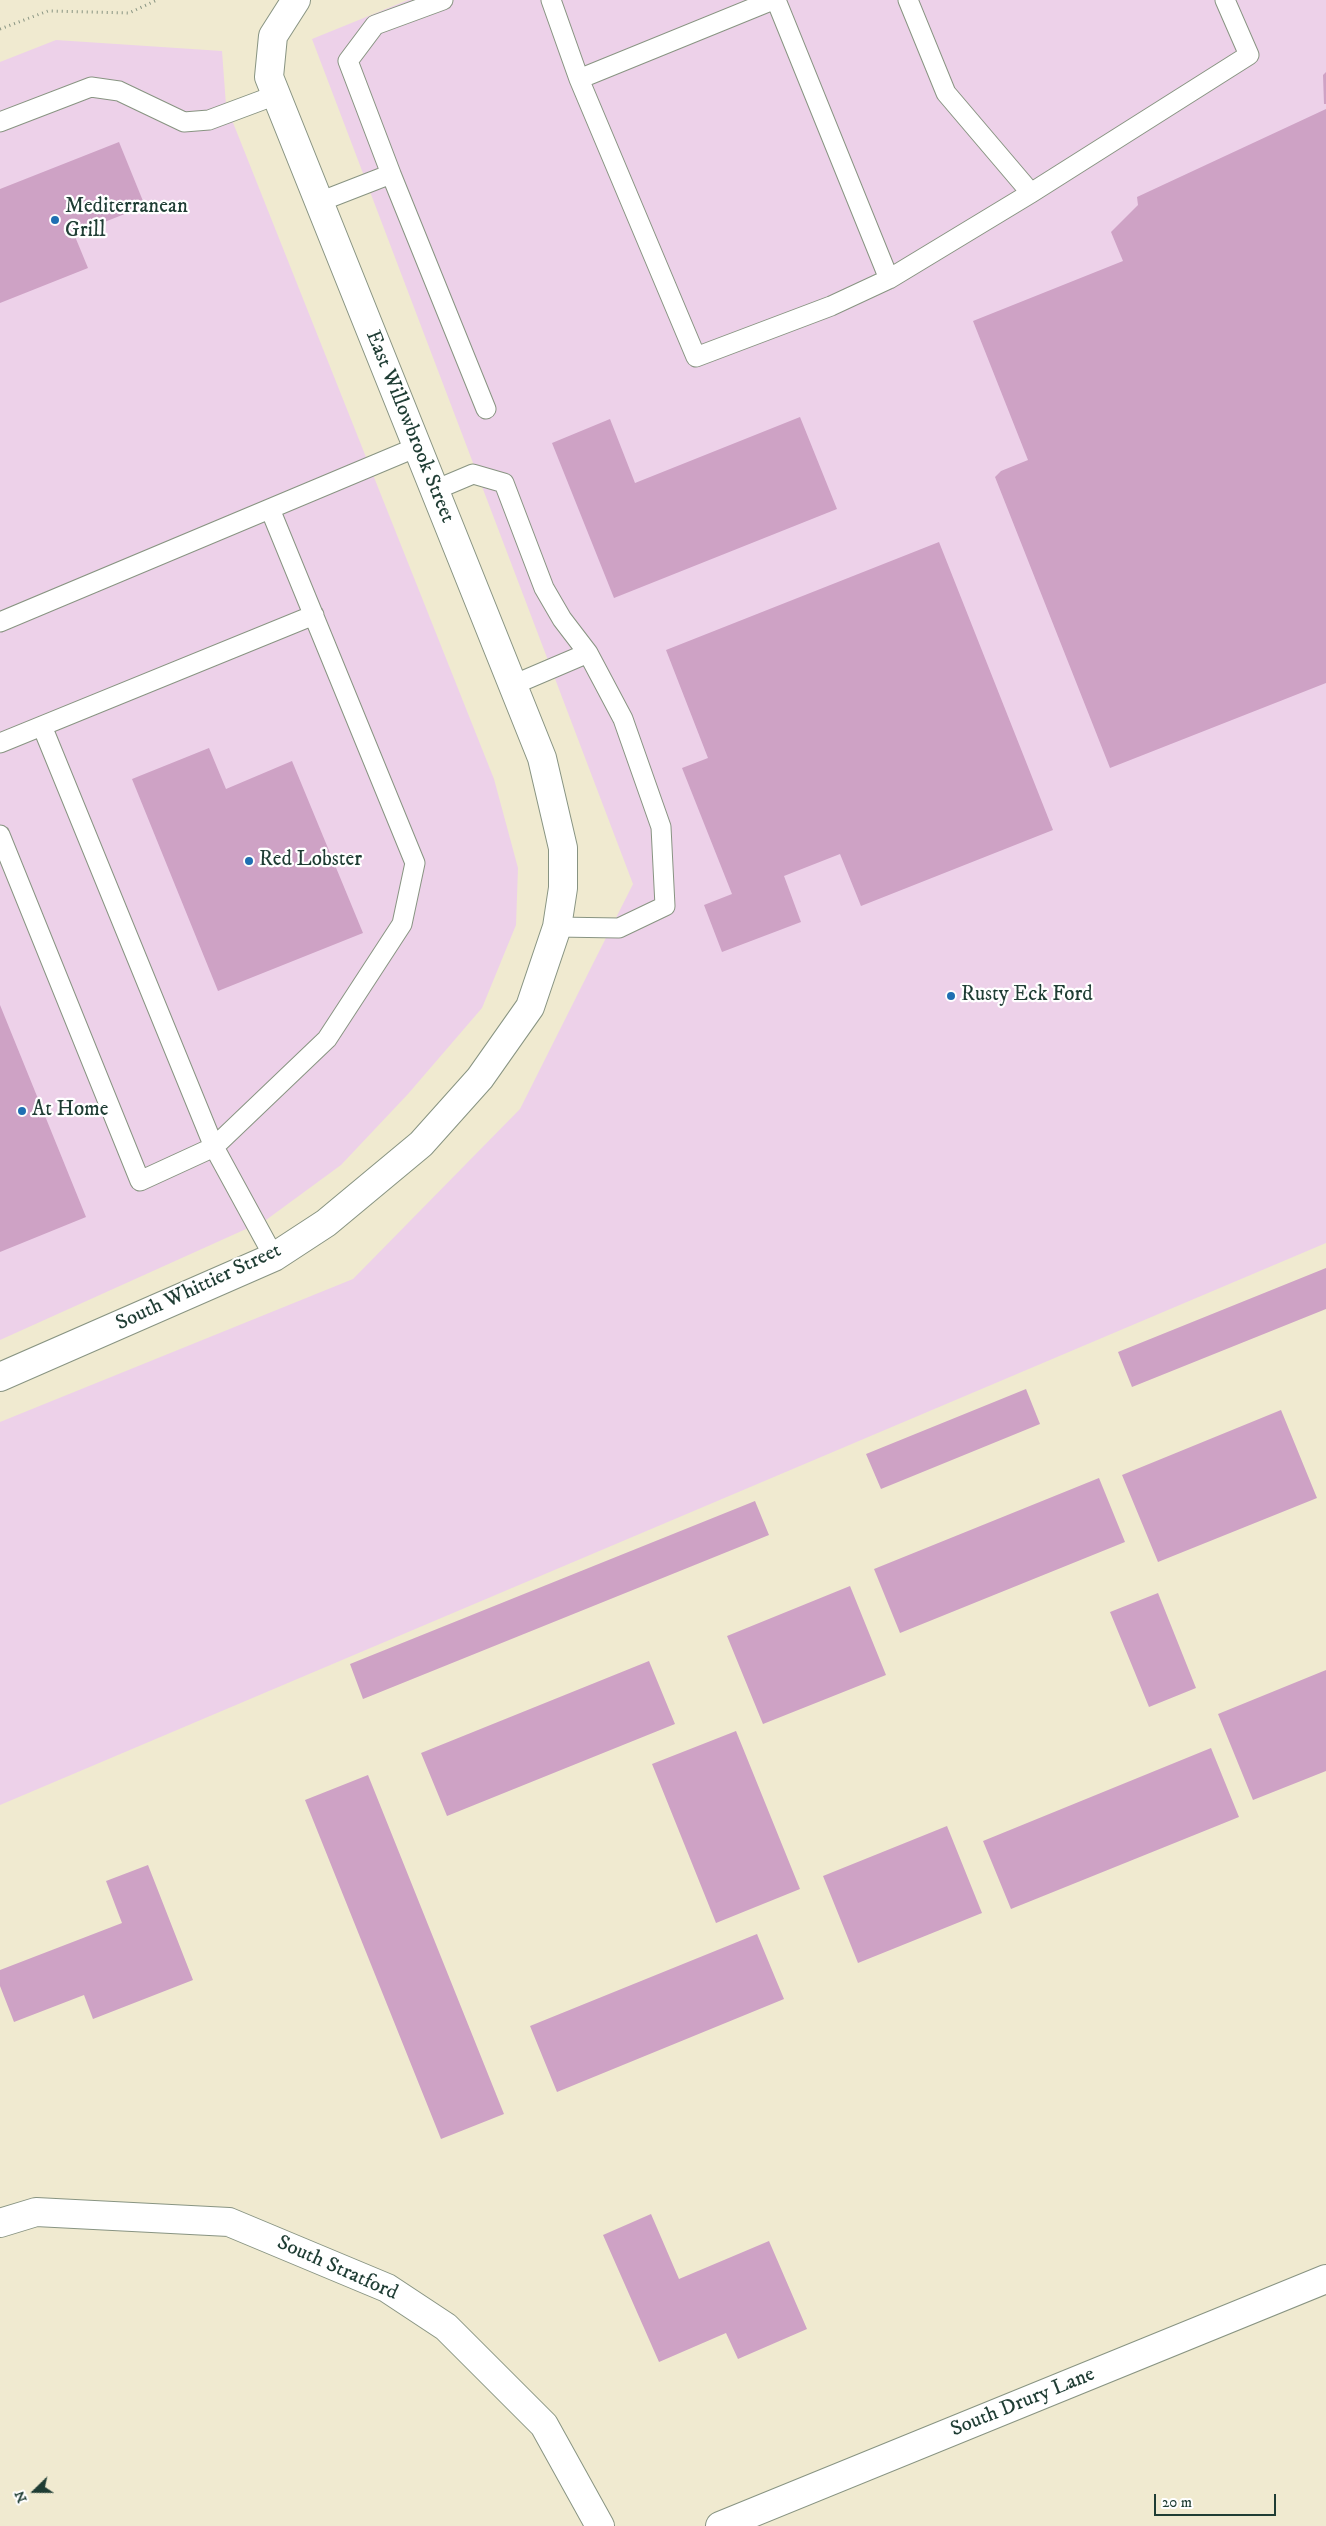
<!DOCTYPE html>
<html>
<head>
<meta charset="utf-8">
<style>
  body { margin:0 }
  #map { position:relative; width:1326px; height:2526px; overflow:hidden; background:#f0ead0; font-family:"IM FELL DW Pica",serif }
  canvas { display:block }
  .north { position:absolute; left:10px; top:2466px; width:50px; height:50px; -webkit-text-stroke:4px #fff; paint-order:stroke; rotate:248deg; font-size:14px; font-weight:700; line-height:20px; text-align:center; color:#1f3d34 }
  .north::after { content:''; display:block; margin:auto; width:18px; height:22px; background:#1f3d34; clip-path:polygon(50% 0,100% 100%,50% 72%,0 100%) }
  .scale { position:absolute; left:1154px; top:2494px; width:122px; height:22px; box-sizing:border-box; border:2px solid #1f3d34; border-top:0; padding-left:6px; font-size:15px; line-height:18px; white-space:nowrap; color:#1f3d34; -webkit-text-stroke:4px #fff; paint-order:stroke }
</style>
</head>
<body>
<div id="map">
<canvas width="1326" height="2526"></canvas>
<div class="north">N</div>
<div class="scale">20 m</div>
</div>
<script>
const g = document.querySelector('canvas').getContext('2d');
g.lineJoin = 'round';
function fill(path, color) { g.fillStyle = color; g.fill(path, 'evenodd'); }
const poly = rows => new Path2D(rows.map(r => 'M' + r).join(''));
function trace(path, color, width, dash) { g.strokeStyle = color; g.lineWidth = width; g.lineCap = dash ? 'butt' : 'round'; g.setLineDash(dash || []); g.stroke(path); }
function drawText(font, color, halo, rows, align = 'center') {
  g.font = font + ' "IM FELL DW Pica",serif'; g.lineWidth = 4.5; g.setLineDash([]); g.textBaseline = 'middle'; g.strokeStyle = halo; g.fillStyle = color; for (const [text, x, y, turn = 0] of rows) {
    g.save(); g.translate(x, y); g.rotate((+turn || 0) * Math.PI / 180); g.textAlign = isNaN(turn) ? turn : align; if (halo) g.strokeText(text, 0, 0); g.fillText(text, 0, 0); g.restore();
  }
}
fill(poly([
  [408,0,1326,0,1326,1243,0,1805,0,1422,353,1279,520,1109,633,884,312,39],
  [56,40,222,51,226,105,494,779,518,868,516,925,482,1008,408,1094,341,1165,266,1220,0,1340,0,62]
]), '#edd1e9');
fill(poly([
  [1326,72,1326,104,1324,104,1323,75],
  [1326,109,1326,683,1110,768,995,477,1001,471,1028,460,973,321,1123,261,1111,232,1138,205,1137,197],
  [119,142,145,206,74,234,88,268,0,303,0,189],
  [800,417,837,509,614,598,552,443,610,419,635,483],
  [939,542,1053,830,861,906,840,854,784,876,801,922,722,952,704,905,732,894,682,768,708,758,666,650],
  [209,748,226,789,292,761,363,933,218,991,132,779],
  [0,1005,86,1217,0,1252],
  [1326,1268,1326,1309,1132,1387,1118,1352],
  [1026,1389,1040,1424,881,1489,866,1454],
  [1281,1410,1317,1498,1158,1562,1122,1475],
  [1099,1478,1125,1542,900,1633,874,1569],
  [755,1501,769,1535,363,1699,350,1664],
  [850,1586,886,1675,763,1724,727,1636],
  [1158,1593,1196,1688,1149,1707,1110,1612],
  [649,1661,675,1724,447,1816,421,1753],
  [1326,1670,1326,1771,1253,1800,1218,1714],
  [736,1731,800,1889,716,1923,652,1764],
  [1211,1748,1239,1817,1011,1909,983,1841],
  [368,1775,504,2114,441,2139,305,1800],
  [947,1826,982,1913,858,1963,823,1876],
  [148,1865,193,1980,93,2019,84,1995,14,2022,0,1986,0,1970,122,1923,106,1881],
  [757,1934,784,1999,557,2092,530,2026],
  [651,2214,679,2279,769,2241,807,2329,738,2359,726,2333,659,2362,603,2235]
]), '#cea2c5');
const lane = poly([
  [551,0,579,79,696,357,831,306,889,279],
  [776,0,889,279,1031,193,1249,55,1225,0],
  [908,0,946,93,1031,193],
  [579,79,773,0],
  [0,122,91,87,119,91,184,122,209,120,276,95],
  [391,174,348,61,375,25,443,0],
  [319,202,391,174,486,409],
  [435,490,473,474,504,483,544,588,562,619,588,653,623,719,661,827,665,906,619,928,557,927],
  [0,622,417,447],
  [513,685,588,653],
  [42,726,214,1147,327,1039,402,924,415,863,270,509],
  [0,743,314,615],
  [0,835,140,1181,214,1147,274,1257]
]);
const street = poly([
  [0,1377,274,1257,326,1223,421,1144,480,1078,530,1007,557,927,563,888,563,848,542,758,269,77,273,36,296,0],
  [0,2223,36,2212,229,2222,387,2288,446,2327,544,2425,600,2526],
  [720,2526,1326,2279]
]);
trace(lane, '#889482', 21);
trace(street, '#889482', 30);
trace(poly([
  [0,29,48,11,129,13,157,0]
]), '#889482', 3, [1, 4]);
trace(lane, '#fff', 19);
trace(street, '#fff', 28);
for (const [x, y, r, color] of [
  [55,220,5,"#1f6fb2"],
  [249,861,5,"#1f6fb2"],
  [951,996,5,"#1f6fb2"],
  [22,1111,5,"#1f6fb2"]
]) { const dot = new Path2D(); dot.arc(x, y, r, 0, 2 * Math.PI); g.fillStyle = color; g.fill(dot); trace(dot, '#fff', 2); }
drawText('21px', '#1f3d34', '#fff', [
  ["Mediterranean",65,208],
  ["Grill",65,232],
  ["Red Lobster",259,861],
  ["Rusty Eck Ford",961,996],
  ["At Home",32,1111]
], 'left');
drawText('21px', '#1f3d34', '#fff', [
  ["East Willowbrook Street",409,427,68],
  ["South Whittier Street",199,1288,-25],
  ["South Stratford",337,2269,24],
  ["South Drury Lane",1023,2403,-22]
]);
</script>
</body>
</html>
